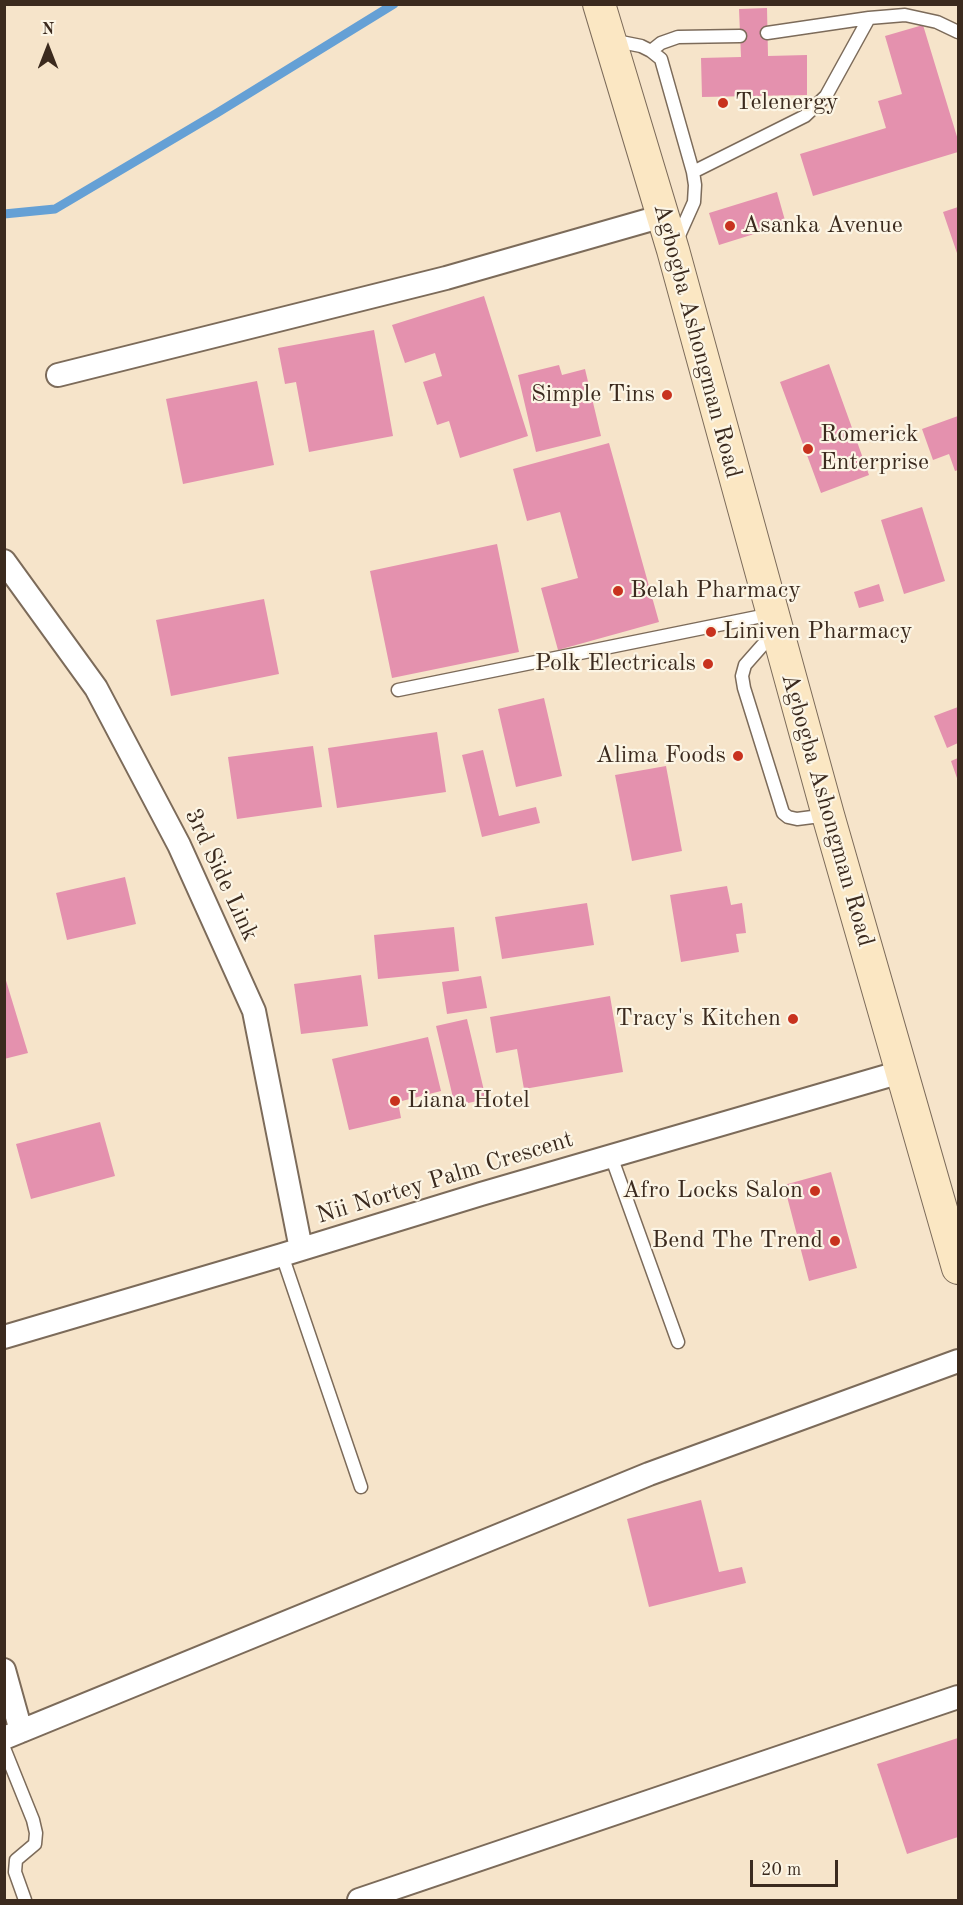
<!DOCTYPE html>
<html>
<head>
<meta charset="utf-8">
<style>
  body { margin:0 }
  #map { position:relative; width:963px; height:1905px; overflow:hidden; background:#f6e4ca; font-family:"Old Standard TT",serif }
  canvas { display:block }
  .frame { position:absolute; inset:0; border:6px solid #3b2a1e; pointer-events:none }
  .north { position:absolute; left:18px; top:18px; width:60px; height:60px; -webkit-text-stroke:4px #fcf5e5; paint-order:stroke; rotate:0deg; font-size:16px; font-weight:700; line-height:24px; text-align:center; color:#3b2a1e }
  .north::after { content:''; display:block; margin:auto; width:21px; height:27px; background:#3b2a1e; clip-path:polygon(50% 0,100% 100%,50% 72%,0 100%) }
  .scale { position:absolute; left:750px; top:1860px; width:88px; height:27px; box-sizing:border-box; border:3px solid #3b2a1e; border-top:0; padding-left:8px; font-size:18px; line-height:21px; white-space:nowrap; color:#3b2a1e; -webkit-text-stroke:4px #fcf5e5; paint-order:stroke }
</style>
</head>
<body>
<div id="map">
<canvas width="963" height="1905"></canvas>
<div class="frame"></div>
<div class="north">N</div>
<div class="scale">20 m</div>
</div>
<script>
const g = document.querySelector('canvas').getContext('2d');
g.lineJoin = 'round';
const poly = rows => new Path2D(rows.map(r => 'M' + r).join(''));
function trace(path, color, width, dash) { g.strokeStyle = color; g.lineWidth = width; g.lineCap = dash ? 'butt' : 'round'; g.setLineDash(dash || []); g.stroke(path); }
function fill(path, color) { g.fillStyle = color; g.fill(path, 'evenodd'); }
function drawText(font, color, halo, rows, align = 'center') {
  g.font = font + ' "Old Standard TT",serif'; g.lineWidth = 4.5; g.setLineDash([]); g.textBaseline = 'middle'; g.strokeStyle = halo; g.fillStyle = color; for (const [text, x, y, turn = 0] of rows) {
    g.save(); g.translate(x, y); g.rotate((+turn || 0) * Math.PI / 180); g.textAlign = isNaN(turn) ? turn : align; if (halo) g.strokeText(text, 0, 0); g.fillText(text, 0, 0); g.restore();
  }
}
trace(poly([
  [4,214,55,209,217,113,394,4]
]), '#65a0d5', 9);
fill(poly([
  [767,8,768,56,807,55,807,95,702,97,701,58,741,57,739,9],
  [923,25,958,140,958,152,813,196,800,154,886,128,878,101,902,94,885,36],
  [777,192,786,224,719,245,709,213],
  [958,207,958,256,943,212],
  [484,296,528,436,460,458,449,421,437,425,423,382,442,376,435,353,405,363,392,325],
  [374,330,393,436,309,452,296,382,285,384,278,348],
  [829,364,869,475,821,493,780,382],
  [559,365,562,375,585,369,601,436,536,452,518,375],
  [257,381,274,465,183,484,166,399],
  [958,416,958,470,955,471,949,454,933,460,922,429],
  [609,443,659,622,558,650,541,588,578,578,560,512,527,521,513,469],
  [922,507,945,581,904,594,881,520],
  [497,544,519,652,392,678,370,571],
  [879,584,884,601,859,608,854,592],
  [264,599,279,674,171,696,156,620],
  [544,698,562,776,516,787,498,709],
  [958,707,958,743,947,748,934,716],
  [437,732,446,792,337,808,328,748],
  [313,746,322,807,237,819,228,757],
  [483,750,499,816,536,807,540,823,482,837,462,755],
  [958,758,958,781,951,761],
  [666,766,682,851,632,861,615,775],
  [125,877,136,924,67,940,56,893],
  [727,886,731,905,742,903,746,933,736,934,739,952,681,962,670,895],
  [587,903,594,945,502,959,495,917],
  [454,927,459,971,378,979,374,935],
  [4,974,28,1053,4,1059],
  [361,975,368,1026,301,1034,294,984],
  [481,976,487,1008,447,1014,442,982],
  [610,996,623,1072,524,1089,517,1049,496,1053,490,1017],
  [467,1019,486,1099,455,1106,436,1026],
  [428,1037,441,1091,398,1102,401,1118,349,1130,332,1059],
  [100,1122,115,1176,31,1199,16,1144],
  [831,1172,857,1268,809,1281,784,1185],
  [701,1500,719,1572,742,1567,746,1583,649,1607,627,1519],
  [958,1738,958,1837,907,1854,877,1764]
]), '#e491ae');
const lane = poly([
  [767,33,869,18,905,15,937,22,958,32],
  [611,40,641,46,651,51,661,59,693,172,695,185,694,202,677,240],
  [651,51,661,43,678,37,740,36],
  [693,172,805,116,826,96,869,18],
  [775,631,745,665,742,676,744,688,783,813,788,817,797,819,828,815],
  [398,690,772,614],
  [611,1156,678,1342],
  [282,1255,361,1487],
  [4,1748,33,1820,36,1833,35,1844,16,1860,15,1872,25,1900]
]);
const street = poly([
  [58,375,446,278,663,216],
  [4,561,96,688,179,845,254,1011,301,1249],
  [4,1337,282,1255,481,1194,901,1072],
  [4,1670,21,1731],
  [4,1738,649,1474,958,1361],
  [359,1900,958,1697]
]);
const secondary = poly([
  [599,4,673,250,828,815,958,1268]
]);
trace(lane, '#7c6b5a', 15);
trace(street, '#7c6b5a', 26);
trace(secondary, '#7c6b5a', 34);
trace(lane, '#fff', 12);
trace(street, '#fff', 22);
trace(secondary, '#fbe7c3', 32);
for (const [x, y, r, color] of [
  [723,103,6,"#c8321e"],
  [730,226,6,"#c8321e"],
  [667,395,6,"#c8321e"],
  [808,449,6,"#c8321e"],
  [618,591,6,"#c8321e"],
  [711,632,6,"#c8321e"],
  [708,664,6,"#c8321e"],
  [738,756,6,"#c8321e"],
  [793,1019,6,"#c8321e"],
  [395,1101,6,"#c8321e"],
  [815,1191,6,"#c8321e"],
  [835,1241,6,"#c8321e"]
]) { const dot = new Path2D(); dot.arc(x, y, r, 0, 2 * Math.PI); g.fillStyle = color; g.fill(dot); trace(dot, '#fcf5e5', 2); }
drawText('24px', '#3b2a1e', '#fcf5e5', [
  ["Telenergy",735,103],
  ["Asanka Avenue",742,226],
  ["Simple Tins",655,395,"right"],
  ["Romerick",820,435],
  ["Enterprise",820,463],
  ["Belah Pharmacy",630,591],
  ["Liniven Pharmacy",723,632],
  ["Polk Electricals",696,664,"right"],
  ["Alima Foods",726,756,"right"],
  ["Tracy's Kitchen",781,1019,"right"],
  ["Liana Hotel",407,1101],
  ["Afro Locks Salon",803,1191,"right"],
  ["Bend The Trend",823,1241,"right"]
], 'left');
drawText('24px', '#3b2a1e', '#fcf5e5', [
  ["Agbogba Ashongman Road",697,341,75],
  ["Agbogba Ashongman Road",827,810,74],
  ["3rd Side Link",221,875,65],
  ["Nii Nortey Palm Crescent",445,1178,-17]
]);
</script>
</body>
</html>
